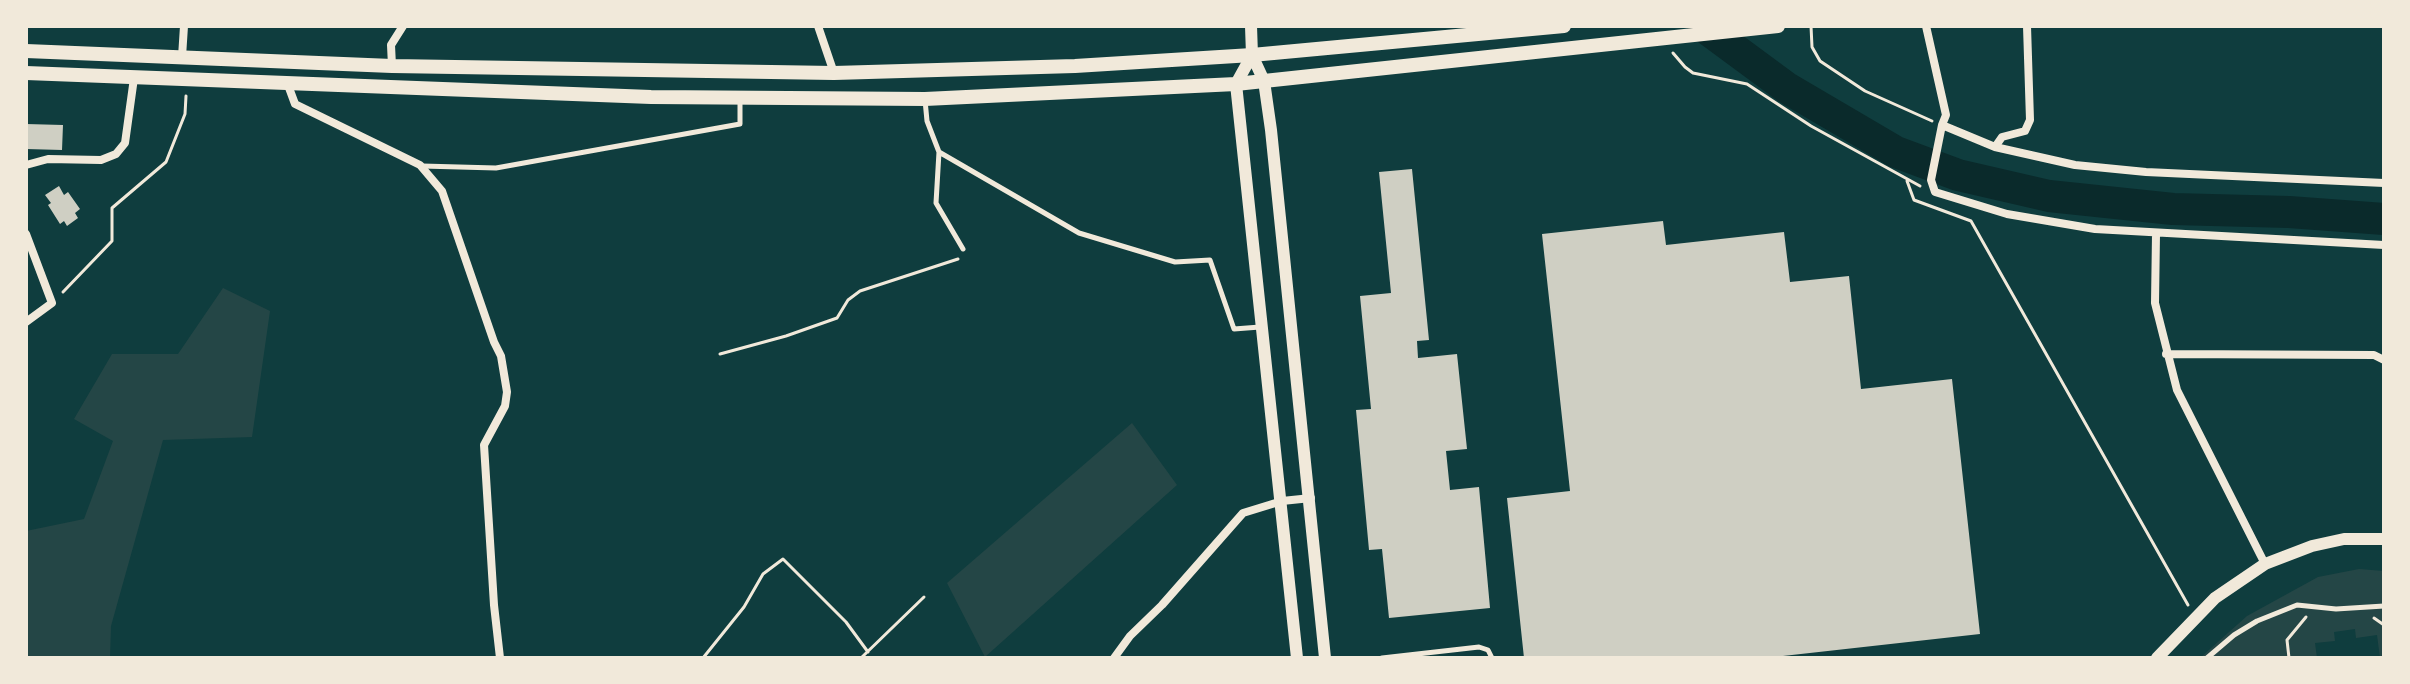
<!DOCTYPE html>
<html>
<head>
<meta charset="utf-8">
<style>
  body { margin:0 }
  #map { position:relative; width:2410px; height:684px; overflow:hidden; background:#0f3d3e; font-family:"Varela Round",sans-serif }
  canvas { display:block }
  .frame { position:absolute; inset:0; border:28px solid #f1e9da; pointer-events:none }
</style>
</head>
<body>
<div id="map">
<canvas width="2410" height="684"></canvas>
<div class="frame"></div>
</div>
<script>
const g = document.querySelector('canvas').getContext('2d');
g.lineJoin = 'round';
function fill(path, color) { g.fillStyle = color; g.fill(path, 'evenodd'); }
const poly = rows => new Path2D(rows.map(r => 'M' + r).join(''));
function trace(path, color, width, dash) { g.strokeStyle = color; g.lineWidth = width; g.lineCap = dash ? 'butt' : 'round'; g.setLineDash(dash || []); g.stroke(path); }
fill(poly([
  [223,288,270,311,252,437,163,440,111,626,110,658,26,658,26,531,84,519,113,441,74,419,112,354,178,354],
  [1132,423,1177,485,985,657,947,583],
  [2359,569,2384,571,2384,658,2380,658,2377,635,2356,638,2355,629,2334,632,2335,641,2315,643,2317,658,2200,658,2247,616,2318,577]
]), '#244646');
trace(poly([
  [1703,26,1787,88,1896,152,1958,175,2049,196,2173,209,2289,212,2384,219]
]), '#0a2a2b', 32);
fill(poly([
  [26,124,63,125,62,150,26,149],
  [1412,169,1429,340,1417,341,1418,358,1457,354,1467,449,1446,451,1450,490,1479,487,1490,608,1389,618,1382,549,1369,550,1356,410,1371,409,1360,296,1391,293,1379,172],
  [59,186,64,195,68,192,80,209,75,213,78,218,67,226,64,221,60,224,48,205,51,203,45,195],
  [1663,221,1666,245,1784,232,1790,282,1849,276,1861,389,1952,379,1980,634,1765,658,1524,658,1507,498,1570,491,1542,234]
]), '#cfcfc3');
trace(poly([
  [1811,26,1812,47,1820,61,1865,91,1932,121],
  [1673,53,1685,67,1693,73,1747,84,1811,126,1920,186],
  [1907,181,1914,200,1971,221,2188,605],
  [63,292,112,241,112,208,166,162,185,114,186,96],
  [720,354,786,336,837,318,848,300,860,291,958,259],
  [2374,618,2384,625],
  [703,658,744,607,763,574,783,559,846,622,868,652],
  [861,658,924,597],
  [2289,658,2287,640,2306,617]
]), '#f1e9da', 3);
trace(poly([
  [925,100,927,121,939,152,1079,233,1175,262,1210,260,1234,329,1260,327],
  [939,152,936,203,963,249],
  [422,166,496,168,740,124,740,101],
  [1382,658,1479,647,1488,650,1492,658],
  [2207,658,2234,635,2257,621,2297,605,2336,609,2384,606]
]), '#f1e9da', 5);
trace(poly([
  [818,26,834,73],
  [1926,26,1946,115,1942,125,1931,180,1935,192,2007,214,2095,229,2384,245],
  [182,57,184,26],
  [392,66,391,45,403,26],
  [288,85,295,104,420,165,442,191,494,342,501,356,507,392,505,406,484,445,494,605,500,658],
  [1942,125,1995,147,2075,165,2146,172,2384,183],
  [1995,147,2002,137,2025,131,2030,120,2027,26],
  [26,165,48,159,101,160,116,154,125,143,134,78],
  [26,234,52,303,26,322],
  [2156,234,2155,303,2177,390,2265,564],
  [2166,354,2374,355,2384,360],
  [1114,658,1130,636,1162,605,1243,513,1282,501,1311,498]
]), '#f1e9da', 8);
trace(poly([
  [1251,26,1252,55,1264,81,1271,130,1325,658],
  [1252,55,1236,84,1297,658],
  [2157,658,2215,598,2265,564,2312,546,2344,539,2384,539]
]), '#f1e9da', 12);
trace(poly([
  [26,51,392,66,834,73,1075,66,1252,55,1564,26],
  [26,73,651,97,925,99,1236,84,1778,26]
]), '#f1e9da', 14);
</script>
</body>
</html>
